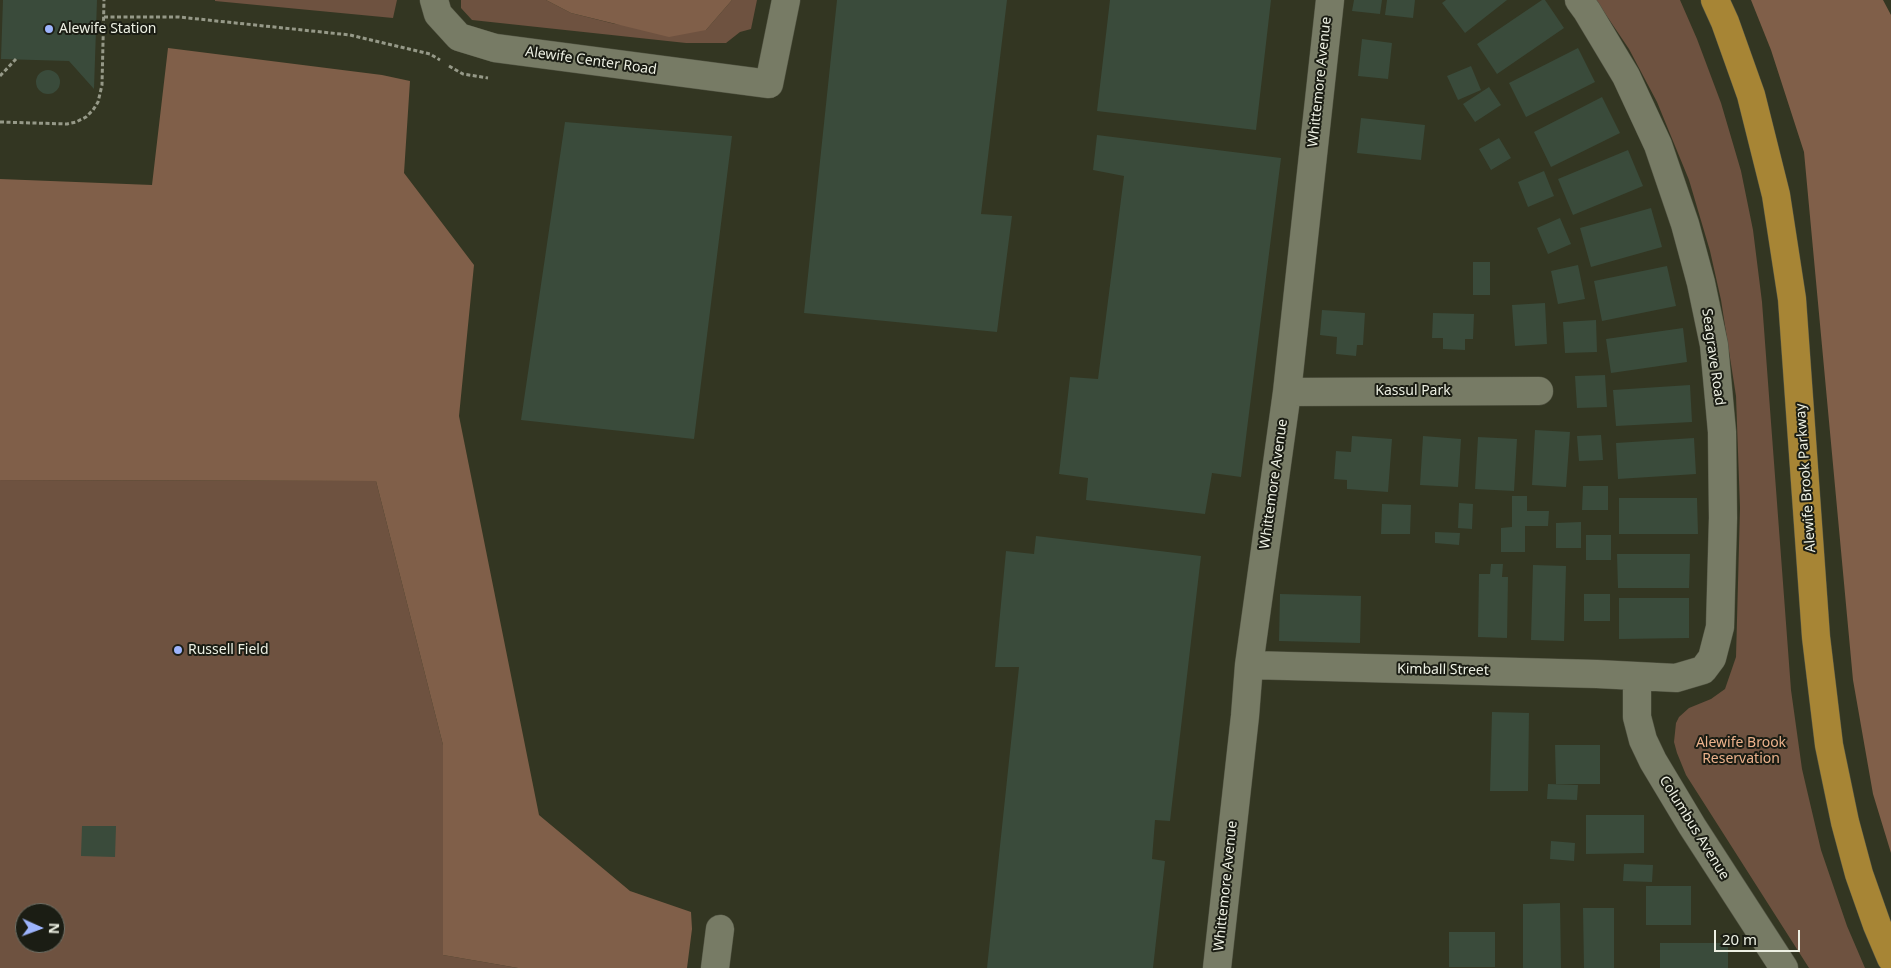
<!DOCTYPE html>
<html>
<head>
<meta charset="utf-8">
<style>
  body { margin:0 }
  #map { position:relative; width:1891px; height:968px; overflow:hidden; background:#333622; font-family:"Noto Sans",sans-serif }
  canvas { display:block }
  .north { position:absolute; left:15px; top:903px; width:50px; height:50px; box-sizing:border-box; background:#1b1d14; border:1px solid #6f7167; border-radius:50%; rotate:92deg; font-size:14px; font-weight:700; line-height:20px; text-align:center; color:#edf0e3 }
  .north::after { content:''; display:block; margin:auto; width:18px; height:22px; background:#9db4fd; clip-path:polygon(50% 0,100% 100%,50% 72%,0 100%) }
  .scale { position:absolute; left:1714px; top:930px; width:86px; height:22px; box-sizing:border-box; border:2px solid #edf0e3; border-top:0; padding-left:6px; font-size:15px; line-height:18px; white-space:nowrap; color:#edf0e3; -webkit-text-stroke:4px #1b1d14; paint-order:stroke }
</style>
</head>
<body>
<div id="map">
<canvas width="1891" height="968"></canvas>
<div class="north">N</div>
<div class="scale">20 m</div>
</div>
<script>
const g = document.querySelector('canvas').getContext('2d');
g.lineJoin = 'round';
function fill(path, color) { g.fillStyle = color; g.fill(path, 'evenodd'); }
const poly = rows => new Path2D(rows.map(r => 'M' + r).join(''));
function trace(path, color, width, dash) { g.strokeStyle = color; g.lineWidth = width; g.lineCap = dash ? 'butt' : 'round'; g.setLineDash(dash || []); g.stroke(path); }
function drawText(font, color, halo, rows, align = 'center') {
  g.font = font + ' "Noto Sans",sans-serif'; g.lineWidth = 4; g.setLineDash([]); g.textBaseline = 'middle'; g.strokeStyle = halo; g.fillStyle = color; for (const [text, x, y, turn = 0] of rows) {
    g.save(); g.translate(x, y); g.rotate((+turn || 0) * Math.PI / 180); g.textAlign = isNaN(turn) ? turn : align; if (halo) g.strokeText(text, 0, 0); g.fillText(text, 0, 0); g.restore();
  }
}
fill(poly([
  [215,0,397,0,393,18,215,1],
  [461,0,546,0,571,13,615,24,706,30,732,0,757,0,751,29,740,32,726,43,686,43,472,20,461,8],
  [1596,0,1680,0,1697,39,1721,103,1741,171,1753,230,1762,302,1791,690,1802,769,1821,850,1847,926,1865,968,1809,968,1686,775,1677,753,1674,742,1676,723,1679,717,1689,708,1711,699,1725,689,1736,657,1740,508,1736,396,1721,300,1710,251,1689,180,1657,102,1629,49],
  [0,480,376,481,443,745,443,955,518,968,0,968],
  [25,913,55,913,55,943,25,943]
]), '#6e5240');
fill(poly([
  [546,0,732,0,706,30,669,37,571,13],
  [1751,0,1883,0,1891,15,1891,853,1873,794,1853,680,1804,152,1771,50],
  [168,48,382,75,410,81,404,173,474,265,459,416,539,815,630,891,691,912,692,929,687,968,518,968,443,955,443,745,376,481,0,480,0,179,152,185]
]), '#805f49');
fill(poly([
  [3,0,97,0,94,89,69,61,1,59],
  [837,0,1007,0,981,214,1012,216,997,332,804,313],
  [1110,0,1271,0,1256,130,1097,111],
  [1354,0,1382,0,1380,14,1352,11],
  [1387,0,1415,0,1413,18,1385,15],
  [1446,0,1507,0,1465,33,1442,3],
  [1542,0,1545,0,1564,28,1497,74,1477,44],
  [1362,39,1392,43,1388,79,1358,76],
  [1578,48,1595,82,1526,117,1509,83],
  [1471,66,1481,90,1458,100,1447,76],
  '36 82a12 12 0 1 1 24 0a12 12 0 1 1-24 0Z',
  [1489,87,1501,105,1475,122,1463,104],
  [1602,97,1620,133,1551,167,1534,132],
  [1361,118,1425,125,1421,160,1357,153],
  [565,122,732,136,694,439,521,420],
  [1097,135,1281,158,1241,477,1212,473,1205,514,1086,500,1088,478,1059,474,1070,377,1098,379,1124,176,1093,170],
  [1499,138,1511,158,1491,170,1479,149],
  [1628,150,1643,186,1573,215,1558,179],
  [1544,171,1554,196,1528,207,1518,182],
  [1651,208,1662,247,1591,267,1580,228],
  [1560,218,1571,244,1548,254,1537,228],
  [1473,262,1490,262,1490,295,1473,295],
  [1578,265,1585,299,1558,304,1551,271],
  [1667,266,1676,306,1602,321,1594,281],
  [1545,303,1547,344,1515,346,1512,305],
  [1322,310,1365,313,1363,345,1357,345,1356,356,1336,354,1337,337,1320,335],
  [1433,313,1474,314,1473,339,1465,339,1465,350,1443,349,1443,338,1432,338],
  [1596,320,1597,352,1565,353,1563,322],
  [1683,328,1687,362,1611,373,1606,339],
  [1605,375,1607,407,1577,408,1575,376],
  [1690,385,1692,422,1616,426,1613,390],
  [1535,430,1570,432,1566,487,1532,485],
  [1601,435,1603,460,1579,461,1577,436],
  [1352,436,1392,439,1388,492,1347,489,1347,480,1334,479,1336,451,1351,452],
  [1423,436,1461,439,1458,487,1420,485],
  [1478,437,1517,439,1514,491,1475,489],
  [1694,438,1696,474,1618,479,1616,443],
  [1583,486,1608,486,1608,510,1582,510],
  [1512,496,1527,496,1527,511,1549,511,1548,526,1525,526,1525,552,1501,552,1501,528,1512,527],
  [1619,498,1697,498,1698,534,1619,534],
  [1459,503,1473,504,1472,529,1458,528],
  [1382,504,1411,505,1410,534,1381,534],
  [1581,522,1581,548,1556,548,1556,523],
  [1435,532,1460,533,1459,545,1435,543],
  [1586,535,1611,535,1611,560,1586,560],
  [1036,536,1201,556,1170,821,1155,820,1152,859,1165,861,1153,968,987,968,1019,667,995,667,1006,551,1034,554],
  [1617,554,1690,554,1689,588,1618,588],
  [1491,564,1503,564,1502,577,1508,577,1507,638,1478,637,1479,574,1490,574],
  [1533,565,1566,566,1564,641,1531,640],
  [1280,594,1361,596,1360,643,1279,641],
  [1584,594,1610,594,1610,621,1584,621],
  [1619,598,1689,598,1689,638,1619,639],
  [1492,712,1529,713,1528,791,1490,791],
  [1555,745,1600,745,1600,784,1556,784],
  [1548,784,1578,785,1577,800,1547,799],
  [1586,815,1644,815,1644,853,1586,854],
  [82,826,116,826,115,857,81,856],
  [1551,841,1575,843,1574,861,1550,859],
  [1624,864,1653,865,1652,882,1623,881],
  [1646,886,1691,886,1691,925,1646,925],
  [1560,903,1561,968,1523,968,1523,904],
  [1583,908,1614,908,1614,968,1584,968],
  [1449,932,1495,932,1495,967,1449,967],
  [1660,943,1728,943,1728,968,1660,968]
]), '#3a4b3b');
const street = poly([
  [434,0,438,14,459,37,495,48,769,84,786,0],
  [1287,392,1539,391],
  [1249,665,1597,674,1676,678,1703,670,1712,658,1720,627,1723,518,1722,432,1714,345,1701,283,1685,224,1658,145,1626,76,1587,11,1579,0],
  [1637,676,1637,717,1643,740,1653,761,1692,826,1784,968],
  [715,968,720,929],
  [1217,968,1245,716,1249,665,1287,392,1330,0]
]);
const highway = poly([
  [1715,0,1725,22,1751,95,1776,195,1792,299,1816,637,1829,745,1845,822,1859,874,1877,925,1891,958]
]);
trace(street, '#525443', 29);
trace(highway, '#525443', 29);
trace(poly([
  [104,17,179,17,350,35,430,54,440,60],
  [449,66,463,74,488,78],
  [0,76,16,59],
  [0,122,67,124,76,122,86,117,93,110,98,102,102,85,104,0]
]), '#969988', 3, [4, 2.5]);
trace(street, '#777b65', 28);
trace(highway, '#a78535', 28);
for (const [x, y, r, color] of [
  [49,29,5,"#9db4fd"],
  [178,650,5,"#9db4fd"]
]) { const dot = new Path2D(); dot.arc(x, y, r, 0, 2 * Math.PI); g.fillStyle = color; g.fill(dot); trace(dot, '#1b1d14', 2); }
drawText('14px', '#edf0e3', '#1b1d14', [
  ["Alewife Station",59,29],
  ["Russell Field",188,650]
], 'left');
drawText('14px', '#edf0e3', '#1b1d14', [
  ["Alewife Center Road",591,61,8],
  ["Whittemore Avenue",1320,82,-84],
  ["Seagrave Road",1713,357,82],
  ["Kassul Park",1413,391],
  ["Alewife Brook Parkway",1806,478,-94],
  ["Whittemore Avenue",1274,484,-82],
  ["Kimball Street",1443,670,1],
  ["Columbus Avenue",1694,828,58],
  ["Whittemore Avenue",1226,886,-84]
]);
drawText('14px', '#ecb28c', '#1b1d14', [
  ["Alewife Brook",1741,743],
  ["Reservation",1741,759]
]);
</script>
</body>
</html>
